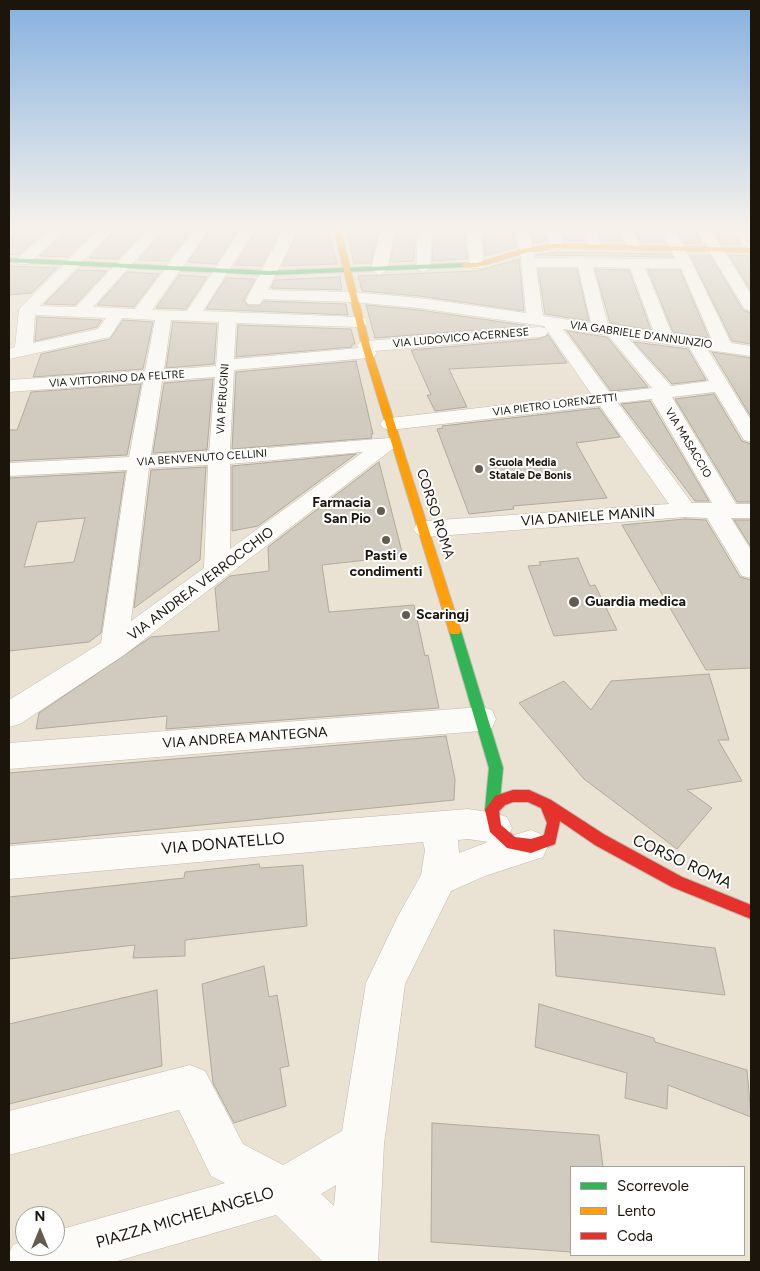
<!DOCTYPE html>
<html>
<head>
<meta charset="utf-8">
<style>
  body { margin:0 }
  #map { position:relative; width:760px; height:1271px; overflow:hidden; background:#eae2d2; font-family:Figtree,sans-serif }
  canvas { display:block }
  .frame { position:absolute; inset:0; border:10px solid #1b150b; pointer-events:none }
  .legend { position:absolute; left:570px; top:1166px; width:175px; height:90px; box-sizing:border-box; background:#fff; border:1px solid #a4a19d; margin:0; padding:6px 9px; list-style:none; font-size:15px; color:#1b150b }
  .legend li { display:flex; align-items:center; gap:10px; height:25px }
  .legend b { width:25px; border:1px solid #a4a19d }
  .north { position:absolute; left:15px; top:1206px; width:50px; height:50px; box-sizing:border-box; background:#fff; border:1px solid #a4a19d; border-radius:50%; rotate:0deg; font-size:14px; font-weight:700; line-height:20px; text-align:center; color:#1b150b }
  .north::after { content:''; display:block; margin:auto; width:18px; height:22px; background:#635d51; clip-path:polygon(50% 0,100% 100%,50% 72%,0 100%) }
</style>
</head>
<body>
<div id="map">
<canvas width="760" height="1271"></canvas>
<div class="frame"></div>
<ul class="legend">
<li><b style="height:6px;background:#30b455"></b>Scorrevole</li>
<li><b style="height:6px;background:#ff9f0a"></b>Lento</li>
<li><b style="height:6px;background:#e5322d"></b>Coda</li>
</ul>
<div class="north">N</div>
</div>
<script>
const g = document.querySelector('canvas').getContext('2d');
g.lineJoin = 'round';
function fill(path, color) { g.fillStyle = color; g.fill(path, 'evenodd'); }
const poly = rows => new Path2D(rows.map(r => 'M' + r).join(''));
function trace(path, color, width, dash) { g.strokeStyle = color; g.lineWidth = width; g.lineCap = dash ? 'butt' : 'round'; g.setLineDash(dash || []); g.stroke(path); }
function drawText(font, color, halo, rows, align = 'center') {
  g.font = font + ' Figtree,sans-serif'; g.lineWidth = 4; g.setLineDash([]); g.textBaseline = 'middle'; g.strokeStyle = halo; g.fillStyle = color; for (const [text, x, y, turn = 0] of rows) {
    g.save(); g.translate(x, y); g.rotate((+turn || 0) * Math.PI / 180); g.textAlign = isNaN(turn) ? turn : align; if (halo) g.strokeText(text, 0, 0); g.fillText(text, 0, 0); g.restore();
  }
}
const building = poly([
  [21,229,48,229,19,255,9,254,9,238,15,236,21,229],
  [68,229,97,229,68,257,40,256,68,229],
  [116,229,147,229,118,259,89,258,116,229],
  [165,229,193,229,168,261,138,260,165,229],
  [211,229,239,229,216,264,188,262,211,229],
  [257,229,282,229,262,266,235,265,257,229],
  [300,229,328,229,337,264,282,266,300,229],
  [346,229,379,229,371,263,354,263,346,229],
  [397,229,416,229,414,261,390,262,397,229],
  [434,229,464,229,467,259,432,261,434,229],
  [482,229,512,229,517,247,485,256,482,229],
  [530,229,543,229,547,241,533,243,530,229],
  [561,229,580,229,584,241,564,240,561,229],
  [598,229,617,229,622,241,602,241,598,229],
  [635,229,658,229,665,242,640,242,635,229],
  [676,229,694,229,702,243,684,243,676,229],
  [712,229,731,229,741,244,721,244,712,229],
  [556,252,671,254,673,257,536,255,556,252],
  [690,255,710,255,743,310,751,313,751,344,732,341,690,255],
  [729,255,751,256,751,291,729,255],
  [519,259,524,311,419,296,362,291,358,276,477,271,519,259],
  [9,266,57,268,32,293,9,295,9,266],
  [538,269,577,269,589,321,545,314,538,269],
  [595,269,629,270,651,330,610,323,595,269],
  [78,270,107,271,75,305,44,304,78,270],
  [648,270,680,270,709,338,673,332,648,270],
  [127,272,159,274,134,307,97,305,127,272],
  [179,275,207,277,186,309,156,308,179,275],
  [340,277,342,290,271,288,275,280,340,277],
  [226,278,255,279,244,300,248,306,260,306,264,301,346,304,348,315,206,309,226,278],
  [366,305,419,310,530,326,375,338,366,305],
  [37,317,102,320,97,327,35,341,37,317],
  [123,320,153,322,143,369,33,377,41,354,110,339,123,320],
  [173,322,217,324,214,364,166,368,173,322],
  [238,325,351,329,355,344,352,344,352,347,236,357,238,325],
  [567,331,607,337,648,387,611,391,567,331],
  [548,335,567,363,449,369,467,407,435,411,427,395,431,395,411,350,539,339,548,335],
  [634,342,688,349,706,380,672,384,634,342],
  [712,352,751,358,751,417,712,352],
  [356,361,373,434,371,434,372,438,232,449,236,372,356,361],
  [213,379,207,450,153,453,164,383,213,379],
  [141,384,127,455,9,461,9,430,17,430,31,392,141,384],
  [714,394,742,441,751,444,751,502,737,502,675,399,714,394],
  [650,401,709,501,695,501,621,404,650,401],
  [599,408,620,437,576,443,607,498,513,506,514,509,469,514,437,429,443,428,442,426,599,408],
  [356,454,258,526,232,531,232,466,356,454],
  [379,462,403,556,322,565,329,612,414,605,425,656,428,655,439,708,166,729,167,716,36,729,39,713,151,637,219,631,215,588,230,576,269,571,268,547,379,462],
  [206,467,200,560,134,608,151,470,206,467],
  [125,472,101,633,89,642,9,651,9,478,125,472],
  [85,518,74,562,24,567,37,522,85,518],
  [685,519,706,520,740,577,751,580,751,668,706,670,622,525,685,519],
  [734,520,751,520,751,547,734,520],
  [578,558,590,586,595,585,617,630,554,636,528,566,541,565,539,562,578,558],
  [709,674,729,740,718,740,742,781,687,790,712,808,677,849,584,779,519,703,564,681,591,710,611,681,709,674],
  [446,736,455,779,454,800,9,844,9,773,446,736],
  [259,864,260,868,303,865,307,926,185,940,185,956,133,958,135,945,9,959,9,897,184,878,185,872,259,864],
  [554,930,715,948,725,995,556,976,554,930],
  [264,966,269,997,277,995,289,1066,280,1068,286,1106,234,1123,213,1083,202,984,264,966],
  [157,990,162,1066,9,1104,9,1024,157,990],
  [539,1004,654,1038,655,1042,747,1070,751,1117,668,1085,667,1109,625,1098,627,1073,535,1047,539,1004],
  [432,1123,599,1135,603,1167,571,1167,571,1252,431,1242,432,1123]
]);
fill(building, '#d1cabe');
trace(building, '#b0aa9d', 1);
const street = poly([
  [9,229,19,229,14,235,9,236,9,229],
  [51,229,66,229,28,264,18,264,16,261,18,258,51,229],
  [99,229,114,229,40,306,76,307,149,229,163,229,93,307,135,309,195,229,209,229,152,310,187,311,241,229,255,229,203,311,359,317,365,318,367,322,365,326,359,327,236,323,234,359,359,348,357,346,360,342,366,341,539,327,545,328,548,332,545,336,539,337,375,351,377,353,374,357,368,358,234,370,230,451,389,438,396,440,399,444,124,655,20,724,9,727,9,700,101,643,127,470,9,476,9,463,129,457,143,382,9,392,9,380,145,371,155,320,122,318,110,337,9,359,9,349,15,347,19,310,21,307,99,229],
  [35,315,106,318,98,329,33,343,35,315],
  [171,320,219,322,216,366,164,370,171,320],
  [215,377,209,452,151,455,162,381,215,377],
  [363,452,230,549,230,464,363,452],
  [208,465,204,568,131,621,149,468,208,465],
  [284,229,298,229,268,290,352,292,419,298,526,313,520,250,514,229,528,229,535,258,676,259,660,229,674,229,693,264,731,343,751,346,751,356,708,350,751,420,751,442,744,440,715,392,672,397,736,504,751,504,751,518,731,518,751,550,751,578,742,576,707,518,685,517,425,537,417,534,413,529,417,524,425,521,669,504,600,406,390,430,383,428,380,424,383,420,390,418,592,395,544,326,419,308,352,302,263,299,260,304,248,304,246,301,249,294,284,229],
  [536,267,578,267,591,323,543,316,536,267],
  [593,267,630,268,654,332,608,325,593,267],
  [645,268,681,268,712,340,672,334,645,268],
  [563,329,608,335,652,388,610,393,563,329],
  [629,339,689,347,709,381,671,386,629,339],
  [652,399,652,400,712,503,692,503,618,403,652,399],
  [381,229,395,229,387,270,379,275,371,270,381,229],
  [418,229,432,229,430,268,423,272,416,268,418,229],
  [466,229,480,229,484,265,482,268,472,268,470,265,466,229],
  [545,229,559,229,563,246,561,249,551,249,545,229],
  [582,229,596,229,601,246,599,249,589,249,582,229],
  [619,229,633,229,640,247,638,250,628,250,619,229],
  [696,229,710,229,751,294,751,311,745,309,743,306,696,229],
  [733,229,747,229,751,235,751,249,746,248,733,229],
  [481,707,492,710,496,719,492,728,481,731,9,769,9,743,481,707],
  [468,809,495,813,507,817,512,828,508,837,531,830,543,835,548,846,543,857,485,876,451,891,405,984,384,1144,378,1262,323,1262,276,1215,114,1262,9,1262,9,1254,13,1245,25,1240,25,1246,55,1246,55,1231,225,1183,211,1176,179,1110,9,1155,9,1111,190,1065,205,1071,243,1144,283,1165,342,1131,366,983,398,916,421,875,425,850,423,842,9,879,9,846,468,809],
  [468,839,488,842,459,853,458,840,468,839],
  [336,1185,334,1206,321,1194,336,1185]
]);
const fast = poly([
  [9,258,269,271,464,263,467,265,464,267,269,275,9,262,9,258],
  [455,627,461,631,503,768,499,810,497,814,492,816,487,814,485,810,489,768,449,631,455,627]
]);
const slow = poly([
  [334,229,340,229,370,346,461,631,459,634,451,634,449,631,362,346,334,229],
  [556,244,751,248,751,252,556,248,528,252,477,267,464,267,461,265,464,263,477,263,527,248,556,244]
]);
const jam = poly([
  [513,790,529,790,551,800,605,835,682,877,751,905,751,919,672,887,595,845,560,821,555,844,531,853,507,848,490,832,485,810,495,796,513,790],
  [513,802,528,802,541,808,547,823,544,835,531,839,515,837,501,825,499,811,505,805,513,802]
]);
trace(street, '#c0b9ad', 1);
trace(fast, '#c0b9ad', 2);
trace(slow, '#c0b9ad', 2);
trace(jam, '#c0b9ad', 2);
fill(street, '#fcfbf8');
fill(fast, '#30b455');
fill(slow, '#ff9f0a');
fill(jam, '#e5322d');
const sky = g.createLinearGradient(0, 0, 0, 407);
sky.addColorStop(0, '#85b0e0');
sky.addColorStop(0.56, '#f6f2eb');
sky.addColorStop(1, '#f6f2eb00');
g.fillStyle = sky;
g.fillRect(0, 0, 760, 407);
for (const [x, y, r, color] of [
  [479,469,5,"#635d51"],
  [381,511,5,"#635d51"],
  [386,540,5,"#635d51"],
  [574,602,6,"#635d51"],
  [406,615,5,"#635d51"]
]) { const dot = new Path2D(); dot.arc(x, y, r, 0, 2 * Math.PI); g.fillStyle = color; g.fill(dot); trace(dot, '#fff', 2); }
drawText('11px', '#1b150b', '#fff', [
  ["VIA GABRIELE D'ANNUNZIO",641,335,8],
  ["VIA LUDOVICO ACERNESE",461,338,-5],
  ["VIA VITTORINO DA FELTRE",117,379,-4],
  ["VIA PERUGINI",223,399,-86],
  ["VIA PIETRO LORENZETTI",555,405,-7],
  ["VIA MASACCIO",688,443,59],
  ["VIA BENVENUTO CELLINI",202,458,-4]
]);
drawText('bold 11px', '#1b150b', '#fff', [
  ["Scuola Media",489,463],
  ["Statale De Bonis",489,476]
], 'left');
drawText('bold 14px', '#1b150b', '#fff', [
  ["Farmacia",371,503,"right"],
  ["San Pio",371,519,"right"],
  ["Pasti e",386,556,"center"],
  ["condimenti",386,572,"center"],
  ["Guardia medica",585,602],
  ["Scaringj",416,615]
], 'left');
drawText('14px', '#1b150b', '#fff', [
  ["CORSO ROMA",435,514,72],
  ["VIA DANIELE MANIN",588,517,-4],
  ["VIA ANDREA VERROCCHIO",201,584,-37],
  ["VIA ANDREA MANTEGNA",245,738,-4]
]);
drawText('16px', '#1b150b', '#fff', [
  ["VIA DONATELLO",223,844,-5],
  ["CORSO ROMA",682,862,25],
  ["PIAZZA MICHELANGELO",185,1218,-16]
]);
</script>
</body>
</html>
